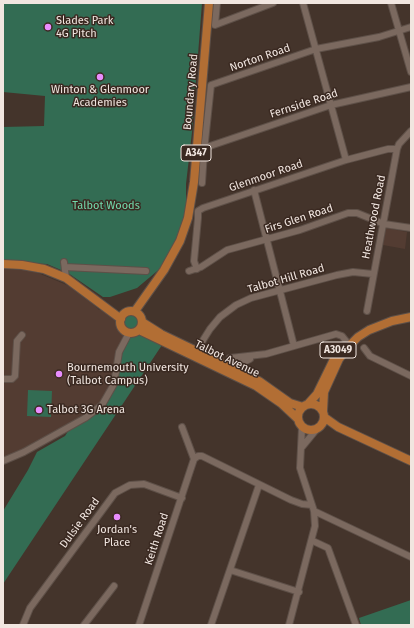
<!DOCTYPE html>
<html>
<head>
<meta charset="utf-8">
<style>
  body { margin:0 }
  #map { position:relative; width:414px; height:628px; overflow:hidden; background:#44342b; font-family:"Fira Sans",sans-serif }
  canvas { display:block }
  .frame { position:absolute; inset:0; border:4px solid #f1e6e0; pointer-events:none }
</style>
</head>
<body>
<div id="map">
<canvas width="414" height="628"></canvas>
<div class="frame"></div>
</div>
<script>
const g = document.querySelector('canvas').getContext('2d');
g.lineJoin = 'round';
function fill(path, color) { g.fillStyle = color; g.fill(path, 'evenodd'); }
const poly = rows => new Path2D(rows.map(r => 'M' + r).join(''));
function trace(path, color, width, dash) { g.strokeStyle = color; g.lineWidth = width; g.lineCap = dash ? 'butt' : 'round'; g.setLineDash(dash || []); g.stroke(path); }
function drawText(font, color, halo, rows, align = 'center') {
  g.font = font + ' "Fira Sans",sans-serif'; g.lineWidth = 3; g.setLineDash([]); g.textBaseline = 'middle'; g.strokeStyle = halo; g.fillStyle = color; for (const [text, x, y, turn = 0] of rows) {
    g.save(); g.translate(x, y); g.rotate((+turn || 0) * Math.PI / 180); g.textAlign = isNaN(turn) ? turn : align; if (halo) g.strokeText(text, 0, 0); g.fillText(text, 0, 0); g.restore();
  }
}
fill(poly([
  [386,228,407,232,405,249,383,245],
  [3,269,25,270,38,273,81,291,99,310,104,306,121,321,125,331,121,343,114,384,95,411,3,461]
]), '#533c32');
fill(poly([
  [3,3,202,3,192,132,186,184,186,210,179,236,162,267,137,288,110,297,103,297,68,273,47,264,3,262,3,127,44,126,45,96,3,92],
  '120 322a11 11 0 1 1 22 0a11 11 0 1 1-22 0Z',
  [140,334,162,345,3,584,3,511,28,470,37,452,65,436,72,425,95,411,114,384,117,363,130,338],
  [28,390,52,391,51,417,27,416],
  [411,600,411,625,361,625,359,618]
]), '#336c53');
const minor = poly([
  [217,3,215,25,273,3],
  [303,3,346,160],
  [391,3,411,72],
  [204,146,210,146,331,105,411,87],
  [202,183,204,151,211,85,316,49,379,37,411,27],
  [254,190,294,346],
  [64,262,66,278],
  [65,267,146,271],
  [197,269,194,261,198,218,198,211,203,208,346,160,388,149,397,149],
  [189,271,201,267,227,250,300,230,348,213,357,213,384,224,411,228],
  [367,311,397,149,399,144,411,131],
  [200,345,210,329,220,317,236,305,251,298,337,275,353,272,373,274],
  [364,348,370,356,411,376],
  [230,358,266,354,336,334,342,336,346,341],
  [241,372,242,363,250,359],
  [3,379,12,379,15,376,17,341,22,335],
  [182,427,194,459],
  [302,447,316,430],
  [194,459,198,456,202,456,291,500,302,504,312,505],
  [3,461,24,452,85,418,102,405,114,384,119,352,129,333],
  [314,511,411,557],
  [313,541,328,548,356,625],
  [230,570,299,592],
  [23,625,30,608,115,493,130,485,144,484,182,498],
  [84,625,114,586],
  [139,625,194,459],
  [211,625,259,485],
  [289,625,315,526,314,511,300,468,302,427]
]);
const major = poly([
  [3,264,22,265,44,269,66,278,121,319],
  '120 322a11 11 0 1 1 22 0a11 11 0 1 1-22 0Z',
  [135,311,164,270,180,241,188,218,194,182,209,3],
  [142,322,161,334,259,381,290,403,303,407],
  [139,330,256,386,282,404,298,419],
  '298 417a13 13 0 1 1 26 0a13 13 0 1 1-26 0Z',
  [308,404,317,394,338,351],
  [323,411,324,392,339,359,349,346,358,337,369,330,392,321,411,317],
  [324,417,338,427,411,461]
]);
trace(minor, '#5e5048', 8);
trace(major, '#5e5048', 10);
trace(minor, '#7b695f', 6);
trace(major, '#b26e34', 8);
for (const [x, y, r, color] of [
  [48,27,4,"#e98dfe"],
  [100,77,4,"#e98dfe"],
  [59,374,4,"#e98dfe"],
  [39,410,4,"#e98dfe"],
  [117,517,4,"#e98dfe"]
]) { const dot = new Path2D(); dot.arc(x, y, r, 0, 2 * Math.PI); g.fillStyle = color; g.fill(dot); trace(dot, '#3a2921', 1.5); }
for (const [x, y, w] of [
  [196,153,30],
  [338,350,36]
]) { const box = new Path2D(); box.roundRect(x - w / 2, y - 8, w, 16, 3); g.fillStyle = '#3a2921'; g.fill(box); trace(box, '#f1e6e0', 1); }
drawText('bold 10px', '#f1e6e0', null, [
  ["A347",196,153],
  ["A3049",338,350]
]);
drawText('11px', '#f1e6e0', '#3a2921', [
  ["Slades Park",56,21],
  ["4G Pitch",56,34],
  ["Winton & Glenmoor",100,90,"center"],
  ["Academies",100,103,"center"],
  ["Bournemouth University",67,368],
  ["(Talbot Campus)",67,381],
  ["Talbot 3G Arena",47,410],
  ["Jordan's",117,530,"center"],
  ["Place",117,543,"center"]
], 'left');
drawText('11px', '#f1e6e0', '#3a2921', [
  ["Norton Road",260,58,-19],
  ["Boundary Road",191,92,-85],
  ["Fernside Road",304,104,-18],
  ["Glenmoor Road",266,176,-19],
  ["Heathwood Road",374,217,-79],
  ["Firs Glen Road",299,219,-18],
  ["Talbot Hill Road",286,279,-16],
  ["Talbot Avenue",227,359,26],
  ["Dulsie Road",80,523,-54],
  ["Keith Road",157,539,-72]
]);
drawText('11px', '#72daac', '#3a2921', [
  ["Talbot Woods",106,206]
]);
</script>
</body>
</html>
